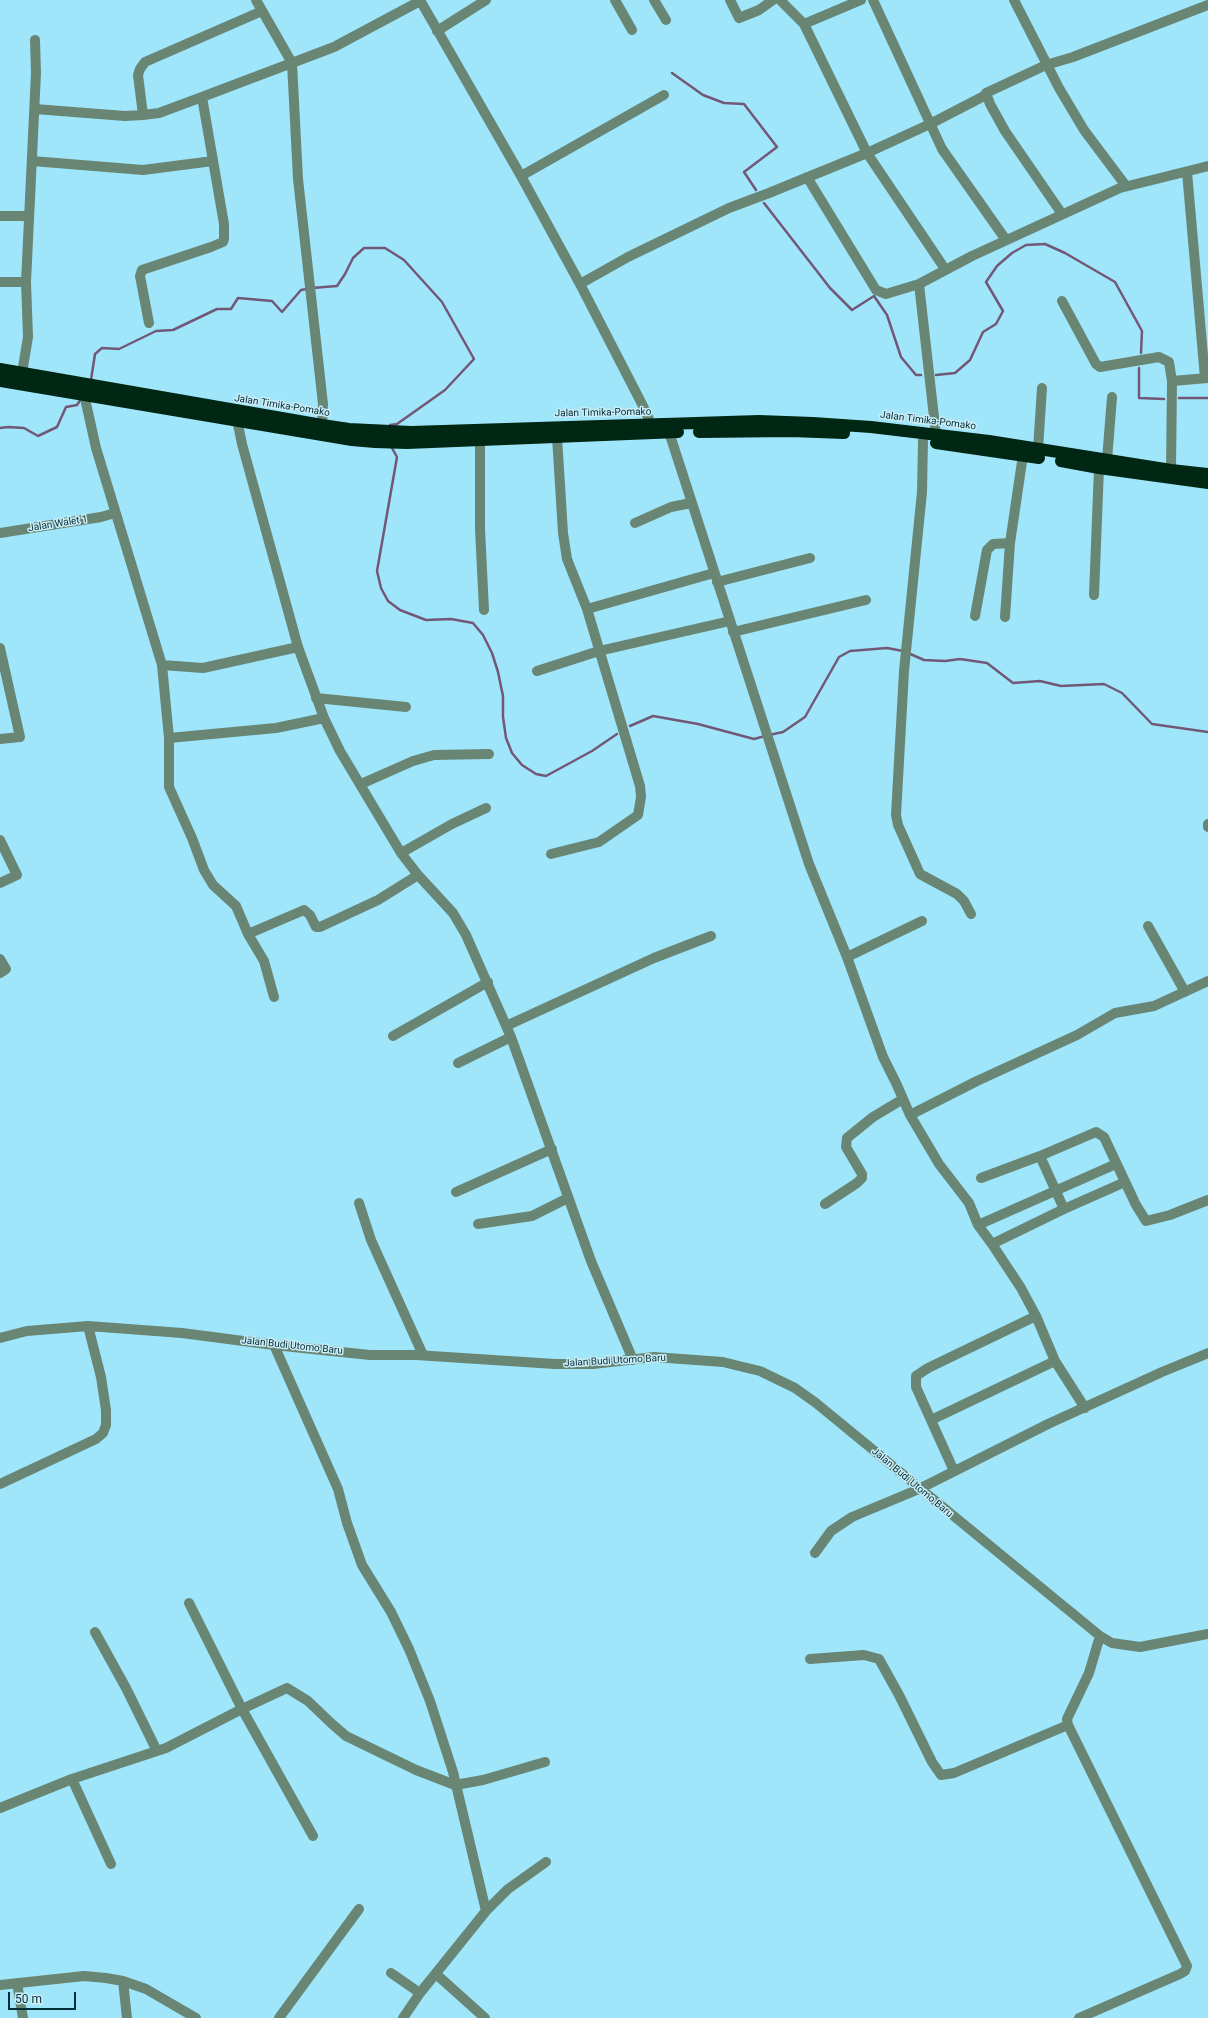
<!DOCTYPE html>
<html>
<head>
<meta charset="utf-8">
<style>
  body { margin:0 }
  #map { position:relative; width:1208px; height:2018px; overflow:hidden; background:#a0e6fb; font-family:Roboto,sans-serif }
  canvas { display:block }
  .scale { position:absolute; left:8px; top:1992px; width:68px; height:18px; box-sizing:border-box; border:2px solid #052f39; border-top:0; padding-left:5px; font-size:12px; line-height:14px; white-space:nowrap; color:#052f39; -webkit-text-stroke:3px #cbedf7; paint-order:stroke }
</style>
</head>
<body>
<div id="map">
<canvas width="1208" height="2018"></canvas>
<div class="scale">50 m</div>
</div>
<script>
const g = document.querySelector('canvas').getContext('2d');
g.lineJoin = 'round';
const poly = rows => new Path2D(rows.map(r => 'M' + r).join(''));
function trace(path, color, width, dash) { g.strokeStyle = color; g.lineWidth = width; g.lineCap = dash ? 'butt' : 'round'; g.setLineDash(dash || []); g.stroke(path); }
function drawText(font, color, halo, rows, align = 'center') {
  g.font = font + ' Roboto,sans-serif'; g.lineWidth = 3; g.setLineDash([]); g.textBaseline = 'middle'; g.strokeStyle = halo; g.fillStyle = color; for (const [text, x, y, turn = 0] of rows) {
    g.save(); g.translate(x, y); g.rotate((+turn || 0) * Math.PI / 180); g.textAlign = isNaN(turn) ? turn : align; if (halo) g.strokeText(text, 0, 0); g.fillText(text, 0, 0); g.restore();
  }
}
trace(poly([
  [672,73,703,95,724,103,744,104,777,147,744,172,756,190],
  [764,203,830,288,852,310,874,296,887,315,901,357,916,375,921,375],
  [312,288,337,286,345,274,353,258,364,248,385,248,404,260,442,302,474,359,445,390,397,424,390,425],
  [1139,368,1139,398,1164,399],
  [936,375,955,373,970,360,983,332,996,324,1003,311,986,282,997,266,1012,253,1026,245,1045,244,1065,253,1115,282,1142,331,1141,353],
  [91,380,95,354,102,348,119,349,156,331,173,330,217,309,231,309,238,298,272,301,282,312,301,290,307,289],
  [1179,398,1208,398],
  [0,428,8,427,24,428,38,436,57,427,66,407,77,405,81,399],
  [392,448,397,457,377,571,381,588,388,601,400,610,426,620,451,619,473,623,483,635,492,653,498,672,503,696,503,717,506,738,512,753,522,765,536,774,546,776,592,751,617,734],
  [908,653,924,660,945,661,960,659,987,663,1013,683,1040,681,1061,686,1104,684,1122,693,1152,724,1208,732],
  [630,726,653,716,698,724,754,739,765,736],
  [769,735,783,732,805,717,839,657,850,651,887,648,903,651]
]), '#725876', 2.5);
trace(poly([
  [256,0,292,63,298,179,323,404,322,425],
  [420,0,521,176,580,284,643,406,651,424],
  [615,0,632,30],
  [654,0,666,20],
  [730,0,739,18,759,10,773,0],
  [780,0,804,24,867,153,945,269],
  [873,0,942,149,1006,240],
  [1014,0,1059,88,1084,130,1126,186],
  [804,24,861,0],
  [437,31,486,0],
  [35,109,125,116,143,115,159,113,202,97],
  [143,115,138,75,140,69,145,62,262,11],
  [32,161,143,170,213,161],
  [1187,172,1205,378],
  [521,176,664,95],
  [807,177,876,290,886,294,919,284],
  [1062,214,1005,131,990,104,986,93,1046,65,1073,57,1208,5],
  [0,216,29,216],
  [0,282,26,282],
  [580,284,628,257,729,208,769,193,867,153,930,124,986,95],
  [1062,301,1096,364,1100,367,1159,357,1169,362,1172,381,1171,470],
  [149,323,140,276,142,270,211,247,223,242,224,239,224,224,202,97,334,47,420,1],
  [22,373,28,337,26,282,36,73,35,40],
  [1172,381,1208,378],
  [84,394,96,448,162,665,169,738,169,787,192,838,204,870,213,885,236,906,248,934,264,961,274,997],
  [237,420,242,444,298,647,324,718,340,751,401,853,418,875,453,913,466,935,511,1037,591,1261,633,1360],
  [669,432,809,864,847,957,883,1057,897,1085,910,1115,939,1164,969,1203,978,1225,992,1244,1064,1209,1125,1182],
  [936,435,919,284,972,256,1120,188,1208,166],
  [480,439,480,529,484,610],
  [923,441,922,492,904,671,896,815,898,825,920,874,957,894,964,901,971,914],
  [1038,449,1042,388],
  [1107,460,1112,397],
  [635,523,671,507,691,503],
  [0,533,101,517,115,513],
  [717,582,810,558],
  [1094,595,1099,468],
  [587,609,714,573],
  [975,616,987,550,993,544,1010,543],
  [1005,617,1010,543,1023,455],
  [733,632,866,600],
  [0,648,20,737,0,739],
  [162,665,203,668,298,647],
  [537,671,599,651,730,621],
  [316,698,406,707],
  [169,738,276,728,324,718],
  [361,784,413,761,434,755,489,754],
  [1208,827,1208,824],
  [0,840,17,875,0,883],
  [401,853,452,824,486,808],
  [551,854,599,842,638,815,641,797,640,786,587,609,567,559,563,533,557,437],
  [1148,926,1185,992],
  [248,934,304,910,310,915,316,927,320,927,378,900,418,875],
  [847,957,922,921],
  [0,959,6,969,0,973],
  [506,1026,654,958,711,936],
  [393,1036,488,982],
  [458,1063,511,1037],
  [910,1115,977,1081,1077,1035,1115,1013,1154,1006,1208,981],
  [1040,1156,1064,1209],
  [981,1178,1040,1156,1096,1132,1104,1137,1136,1205,1146,1221,1170,1215,1208,1200],
  [456,1192,552,1149],
  [359,1203,371,1240,423,1355],
  [825,1204,857,1183,862,1178,862,1174,846,1147,847,1138,873,1117,903,1099],
  [478,1224,532,1216,568,1198],
  [978,1225,1116,1164],
  [992,1244,1021,1288,1036,1316,1055,1361,1085,1408],
  [0,1338,27,1331,88,1326,182,1333,274,1345,370,1355,416,1355,555,1364,593,1364,654,1357,723,1362,743,1367,760,1371,795,1388,816,1403,1100,1636,1112,1643,1140,1647,1208,1634],
  [274,1345,338,1489,347,1523,362,1565,391,1612,409,1649,430,1701,453,1772,486,1911],
  [931,1420,1055,1361],
  [954,1471,916,1387,916,1376,928,1368,1036,1316],
  [0,1484,96,1439,103,1433,106,1425,106,1410,101,1377,88,1326],
  [815,1553,831,1531,852,1517,919,1489,1048,1424,1162,1372,1208,1353],
  [95,1632,126,1688,157,1751],
  [810,1659,864,1655,879,1659,899,1695,932,1762,941,1775,954,1773,1068,1725],
  [72,1779,111,1864],
  [0,1808,72,1779,166,1748,242,1709,189,1603],
  [313,1836,242,1709,287,1688,308,1701,331,1723,346,1736,416,1770,455,1785,483,1780,545,1762],
  [391,1973,420,1993],
  [436,1974,485,2018],
  [123,1981,127,2018],
  [17,1983,23,2018],
  [0,1985,84,1976,106,1978,123,1981,146,1989,196,2018],
  [279,2018,359,1909],
  [403,2018,420,1993,486,1911,508,1889,546,1862],
  [1079,2018,1180,1974,1185,1971,1187,1966,1068,1725,1067,1719,1089,1673,1100,1636]
]), '#698675', 10);
trace(poly([
  [0,369,322,425,349,429,411,432,759,421,813,423,871,427,989,441,1171,470,1208,474],
  [0,381,352,440,375,442,407,443,678,432],
  [699,432,791,431,844,433],
  [936,443,1039,458],
  [1061,461,1099,468,1208,483]
]), '#002614', 12);
drawText('10px', '#052f39', '#cbedf7', [
  ["Jalan Timika-Pomako",282,406,9],
  ["Jalan Timika-Pomako",603,413,-1],
  ["Jalan Timika-Pomako",928,421,7],
  ["Jalan Walet 1",58,524,-9],
  ["Jalan Budi Utomo Baru",292,1346,6],
  ["Jalan Budi Utomo Baru",615,1361,-3],
  ["Jalan Budi Utomo Baru",912,1483,40]
]);
</script>
</body>
</html>
